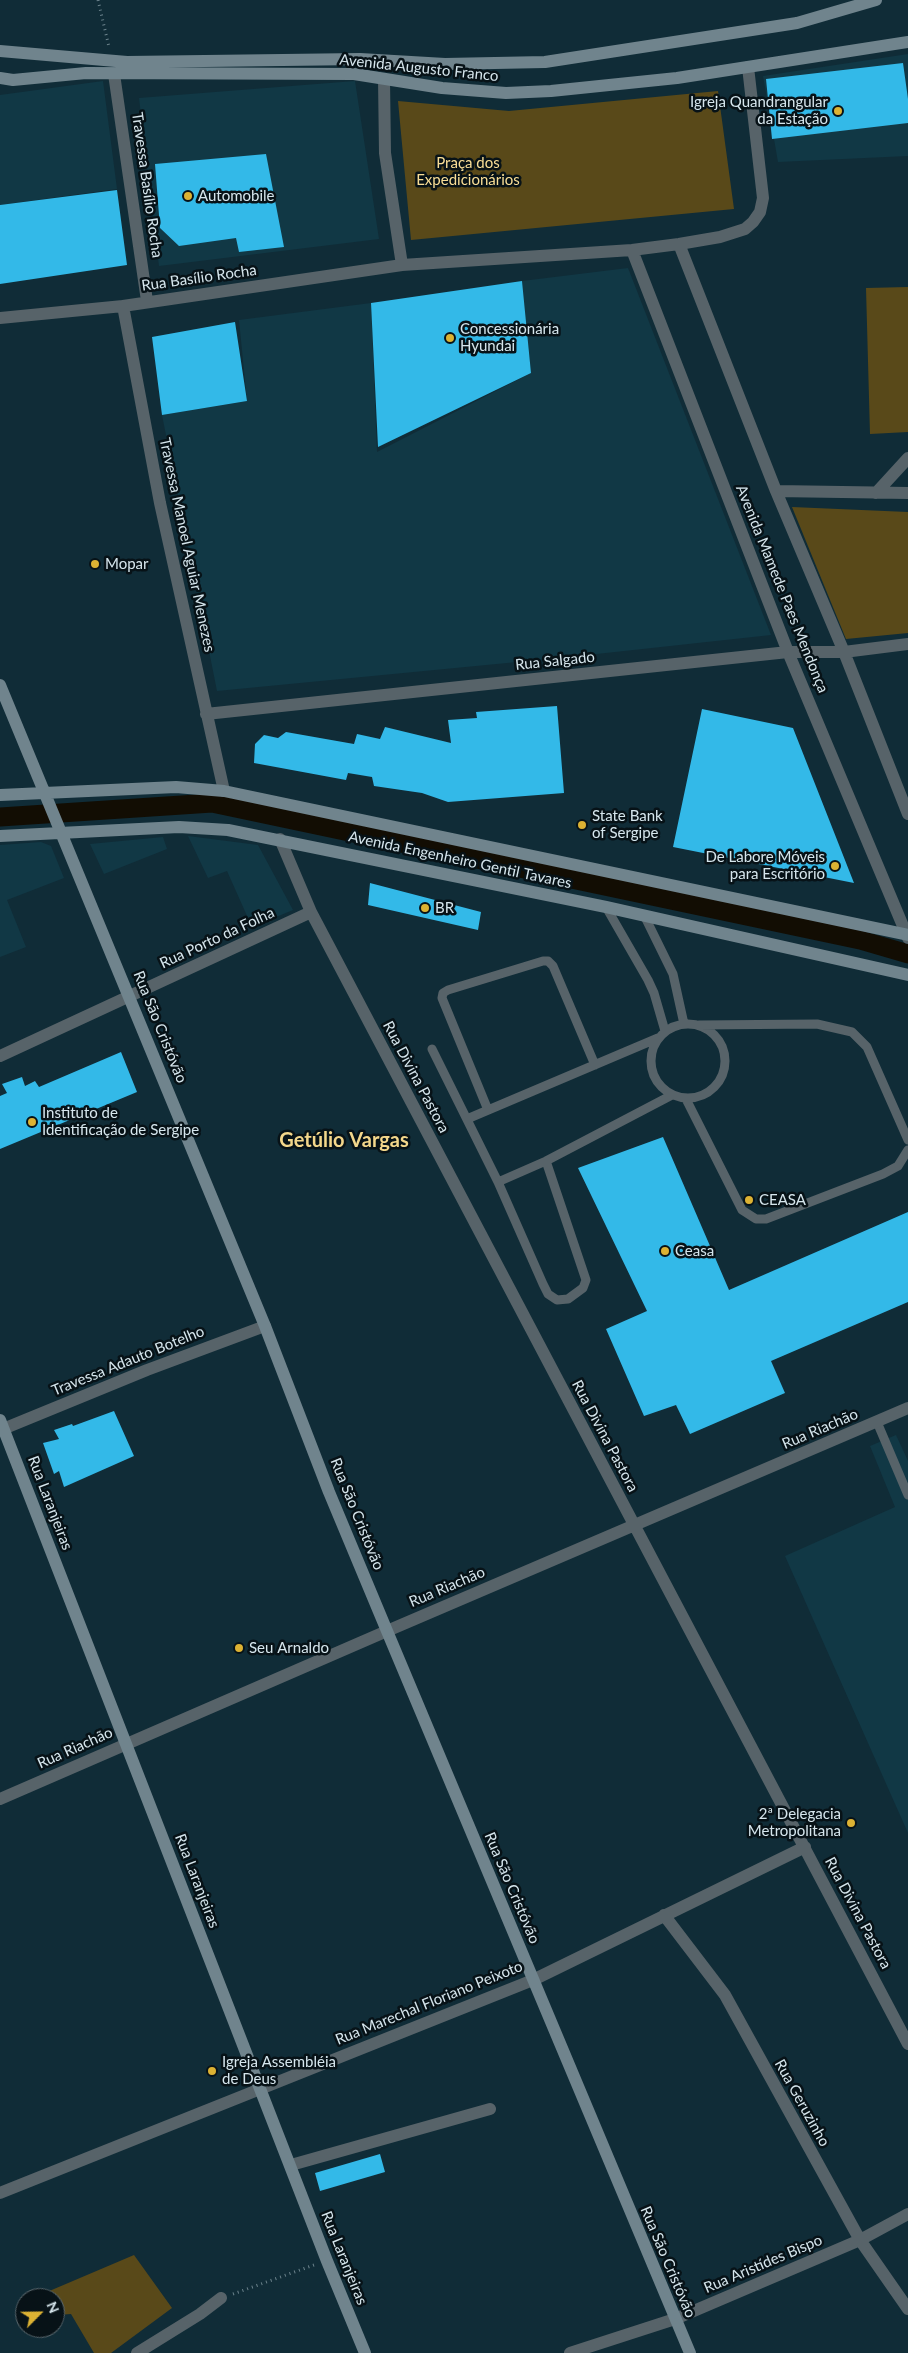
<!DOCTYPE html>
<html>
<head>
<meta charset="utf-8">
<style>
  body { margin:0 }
  #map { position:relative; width:908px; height:2353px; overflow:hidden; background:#102c37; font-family:Lato,sans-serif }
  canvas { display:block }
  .north { position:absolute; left:15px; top:2288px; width:50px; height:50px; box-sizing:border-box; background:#071217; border:1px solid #5a676d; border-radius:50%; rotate:67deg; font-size:14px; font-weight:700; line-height:20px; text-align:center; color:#d6e6ed }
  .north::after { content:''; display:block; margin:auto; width:18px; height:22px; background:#dcb233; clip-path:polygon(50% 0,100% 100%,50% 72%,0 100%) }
</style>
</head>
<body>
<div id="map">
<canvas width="908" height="2353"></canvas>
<div class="north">N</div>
</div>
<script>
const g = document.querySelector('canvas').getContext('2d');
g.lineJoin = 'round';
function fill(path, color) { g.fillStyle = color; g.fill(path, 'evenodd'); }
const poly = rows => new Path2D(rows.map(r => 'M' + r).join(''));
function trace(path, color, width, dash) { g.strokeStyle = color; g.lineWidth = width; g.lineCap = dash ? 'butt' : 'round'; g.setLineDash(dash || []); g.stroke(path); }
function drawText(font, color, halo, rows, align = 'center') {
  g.font = font + ' Lato,sans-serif'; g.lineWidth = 5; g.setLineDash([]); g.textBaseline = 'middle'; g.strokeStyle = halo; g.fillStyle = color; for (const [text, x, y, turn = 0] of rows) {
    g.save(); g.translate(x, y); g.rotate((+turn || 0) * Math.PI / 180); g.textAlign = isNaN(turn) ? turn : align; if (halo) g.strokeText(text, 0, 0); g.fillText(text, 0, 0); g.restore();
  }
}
fill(poly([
  [908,54,908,156,778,162,763,76],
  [103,81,117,189,0,205,0,95],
  [355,81,379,239,159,266,139,98],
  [628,268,771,635,569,657,217,691,162,415,247,401,239,320,371,303,377,452,531,373,522,281],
  [188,836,258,845,293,910,252,927,227,871,208,878],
  [163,837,167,849,104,874,90,844],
  [41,842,51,846,64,878,7,900,26,947,0,957,0,845],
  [896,1435,908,1461,908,1833,785,1556,895,1507,870,1446]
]), '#113845');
fill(poly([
  [718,91,734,209,411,240,398,101,509,111],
  [908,287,908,432,870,434,866,288],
  [792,507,908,512,908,633,846,639],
  [134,2255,172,2308,111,2353,94,2353,71,2314,58,2315,55,2309,55,2298,50,2298,47,2292]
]), '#594919');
trace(poly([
  [0,817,212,803,860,940,908,954]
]), '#120d03', 19);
fill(poly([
  [903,63,908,99,908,123,772,139,766,79],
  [266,154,284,247,239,252,236,238,179,246,160,228,155,164],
  [117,190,127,265,0,284,0,205],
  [522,281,531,373,378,447,371,303],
  [235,322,247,401,162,415,152,337],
  [557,706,564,793,448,802,422,793,374,786,372,777,348,773,346,780,254,763,255,744,264,735,278,738,286,732,354,744,357,734,380,739,385,727,451,743,448,720,477,718,476,712],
  [702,709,793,728,854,883,673,847],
  [370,883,481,912,478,930,368,905],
  [121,1052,137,1092,0,1149,0,1096,7,1093,2,1084,22,1077,25,1086,35,1081,39,1087],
  [663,1137,729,1290,908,1212,908,1302,771,1361,785,1393,690,1434,676,1405,644,1416,606,1329,647,1311,578,1168],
  [114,1411,134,1456,64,1487,59,1471,54,1474,43,1443,59,1439,54,1430,72,1424,73,1426],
  [380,2154,385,2172,320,2191,315,2173]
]), '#33b9e8');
trace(poly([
  [98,0,109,47],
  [233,2294,314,2265]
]), '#6c838c', 3, [1, 4]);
trace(poly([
  [606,907,648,980,654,993,665,1031],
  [645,917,673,974,684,1024],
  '651 1061a37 37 0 1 1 74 0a37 37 0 1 1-74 0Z',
  [699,1025,817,1024,852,1032,867,1047,908,1140],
  [432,1049,498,1182,543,1284,548,1294,557,1300,568,1299,583,1288,586,1280,546,1161],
  [686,1099,742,1210,756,1219,766,1219,883,1174,898,1166,908,1150],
  [488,1110,442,998,443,993,448,990,543,961,548,961,553,966,595,1065],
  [467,1119,658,1038],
  [498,1182,546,1161,672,1095],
  [877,1422,908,1495]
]), '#576369', 9);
trace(poly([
  [114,74,147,301],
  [384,79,385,153,402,265],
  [679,244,776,491,844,652,908,814],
  [632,250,788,652,908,938],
  [123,306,160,503,224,791],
  [0,318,123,306,402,265,632,250,679,244,720,237,745,229,753,222,760,212,763,198,748,67],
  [776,491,908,493],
  [876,493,908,458],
  [206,714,788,652,844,652,908,644],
  [280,839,311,912,908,2044],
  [0,1056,311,912],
  [3,1429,147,1370,265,1326],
  [0,1799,387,1631,908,1408],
  [664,1915,725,1995,860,2240,908,2309],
  [291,2165,490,2109],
  [0,2193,533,1980,805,1847],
  [137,2353,200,2314,221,2298],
  [570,2353,675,2319,860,2240,908,2214]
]), '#576369', 12);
trace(poly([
  [0,51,127,62,360,59,445,64,545,62,797,23,876,0],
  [0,78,13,80,86,73,354,74,442,88,506,93,551,91,677,78,908,42],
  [0,685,265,1326,329,1492,387,1631,690,2353],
  [0,795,176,787,224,791,908,935],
  [0,836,179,827,228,830,606,907,908,975],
  [0,1420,327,2261,365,2353]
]), '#70848d', 12);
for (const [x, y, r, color] of [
  [838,111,5,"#dcb233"],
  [188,196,5,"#dcb233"],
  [450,338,5,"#dcb233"],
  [95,564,5,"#dcb233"],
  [582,825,5,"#dcb233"],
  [835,866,5,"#dcb233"],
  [425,908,5,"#dcb233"],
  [32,1122,5,"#dcb233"],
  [749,1200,5,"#dcb233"],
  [665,1251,5,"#dcb233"],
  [239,1648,5,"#dcb233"],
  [851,1823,5,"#dcb233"],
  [212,2071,5,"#dcb233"]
]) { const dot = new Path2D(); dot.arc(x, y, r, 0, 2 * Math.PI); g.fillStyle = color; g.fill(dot); trace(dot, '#071217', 2); }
drawText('15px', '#d6e6ed', '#071217', [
  ["Avenida Augusto Franco",419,68,6],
  ["Travessa Basílio Rocha",147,185,82],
  ["Rua Basílio Rocha",199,278,-8],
  ["Travessa Manoel Aguiar Menezes",187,545,78],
  ["Avenida Mamede Paes Mendonça",782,589,68],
  ["Rua Salgado",555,661,-6],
  ["Avenida Engenheiro Gentil Tavares",460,860,12],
  ["Rua Porto da Folha",217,938,-25],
  ["Rua São Cristóvão",160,1027,68],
  ["Rua Divina Pastora",416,1077,62],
  ["Travessa Adauto Botelho",128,1361,-22],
  ["Rua Riachão",820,1429,-23],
  ["Rua Divina Pastora",605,1436,62],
  ["Rua Laranjeiras",50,1503,69],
  ["Rua São Cristóvão",357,1514,68],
  ["Rua Riachão",447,1587,-23],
  ["Rua Riachão",75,1748,-24],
  ["Rua Laranjeiras",197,1881,69],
  ["Rua São Cristóvão",512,1888,67],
  ["Rua Divina Pastora",858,1913,62],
  ["Rua Marechal Floriano Peixoto",429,2003,-22],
  ["Rua Geruzinho",802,2103,61],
  ["Rua Laranjeiras",344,2258,68],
  ["Rua São Cristóvão",668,2262,67],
  ["Rua Aristídes Bispo",763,2264,-23]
]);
drawText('15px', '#d6e6ed', '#071217', [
  ["Igreja Quandrangular",828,102,"right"],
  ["da Estação",828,119,"right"],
  ["Automobile",198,196],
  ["Concessionária",460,329],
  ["Hyundai",460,346],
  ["Mopar",105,564],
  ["State Bank",592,816],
  ["of Sergipe",592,833],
  ["De Labore Móveis",825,857,"right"],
  ["para Escritório",825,874,"right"],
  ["BR",435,908],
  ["Instituto de",42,1113],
  ["Identificação de Sergipe",42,1130],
  ["CEASA",759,1200],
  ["Ceasa",675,1251],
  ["Seu Arnaldo",249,1648],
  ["2ª Delegacia",841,1814,"right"],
  ["Metropolitana",841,1831,"right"],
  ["Igreja Assembléia",222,2062],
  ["de Deus",222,2079]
], 'left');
drawText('15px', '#f9de96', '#071217', [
  ["Praça dos",468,163],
  ["Expedicionários",468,180]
]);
drawText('bold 20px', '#f3d78b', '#071217', [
  ["Getúlio Vargas",344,1141]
]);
</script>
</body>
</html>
